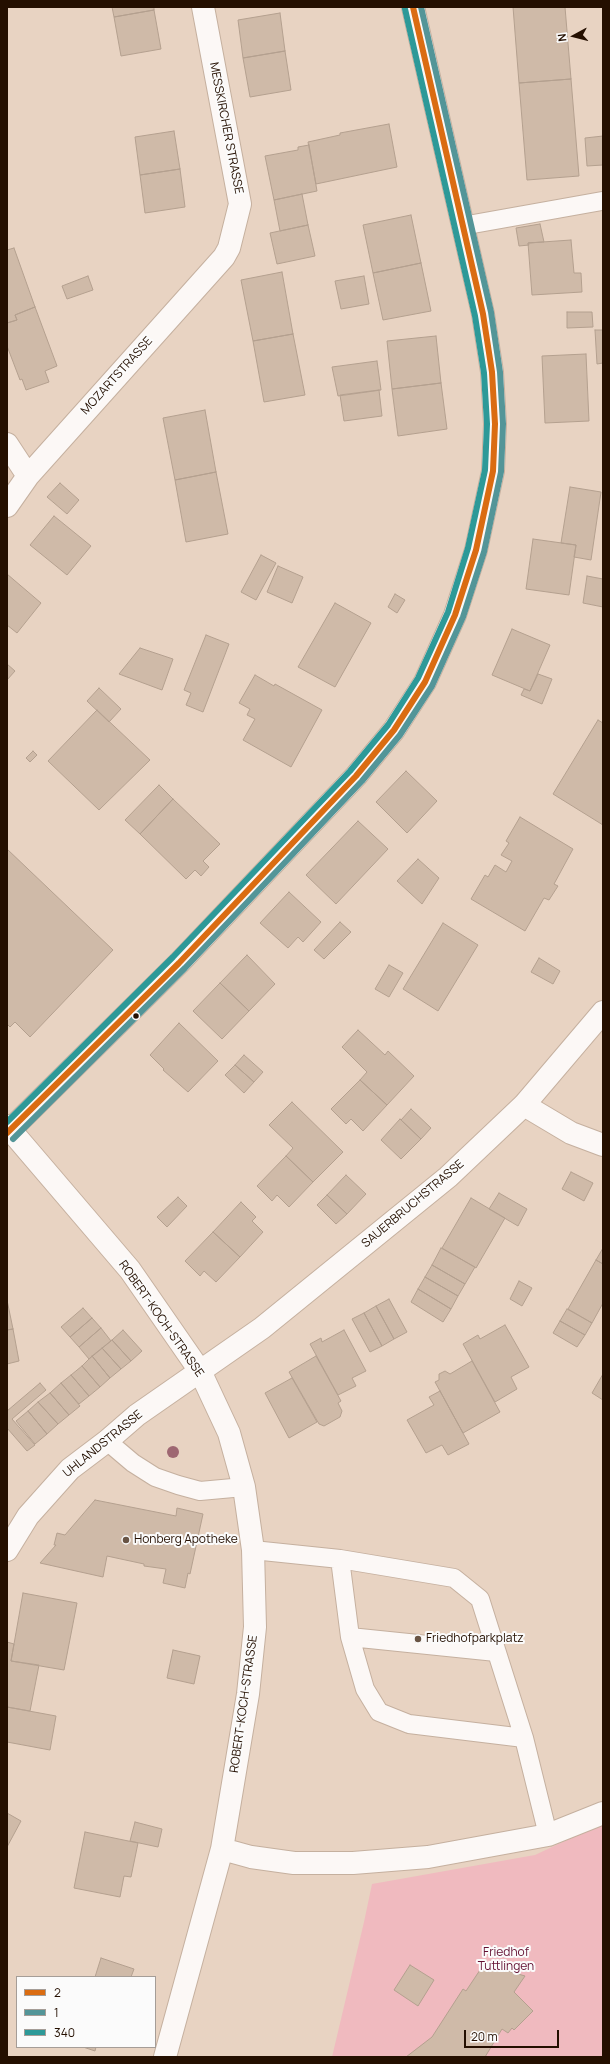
<!DOCTYPE html>
<style>
body{margin:0}
#map{position:relative;width:610px;height:2064px;overflow:hidden;background:#e8d3c2;font-family:Manrope,sans-serif}
canvas{display:block}
.frame{position:absolute;inset:0;border:8px solid #240f00;pointer-events:none}
.legend{position:absolute;left:16px;top:1976px;width:140px;height:72px;box-sizing:border-box;background:#fbfbfb;border:1px solid #a59d97;margin:0;padding:5px 7px;list-style:none;font-size:12px;color:#240f00}
.legend li{display:flex;align-items:center;gap:8px;height:20px}
.legend b{width:20px;border:1px solid #a59d97}
.north{position:absolute;left:554px;top:16px;width:40px;height:40px;-webkit-text-stroke:3px #fbfbfb;paint-order:stroke;rotate:263deg;font-size:11px;font-weight:700;line-height:16px;text-align:center;color:#240f00}
.north::after{content:'';display:block;margin:auto;width:14px;height:18px;background:#240f00;clip-path:polygon(50% 0,100% 100%,50% 72%,0 100%)}
.scale{position:absolute;left:464px;top:2030px;width:95px;height:18px;box-sizing:border-box;border:2px solid #240f00;border-top:0;padding-left:5px;font-size:12px;line-height:14px;white-space:nowrap;color:#240f00;-webkit-text-stroke:3px #fbfbfb;paint-order:stroke}
</style>
<div id="map">
<canvas width="610" height="2064"></canvas>
<div class="frame"></div>
<ul class="legend">
<li><b style="height:5px;background:#da6c12"></b>2</li>
<li><b style="height:5px;background:#539598"></b>1</li>
<li><b style="height:5px;background:#2d9998"></b>340</li>
</ul>
<div class="north">N</div>
<div class="scale">20 m</div>
</div>
<script>
const ctx = document.querySelector('canvas').getContext('2d');
ctx.lineJoin = 'round';
function fillPath(path, color) {
  ctx.fillStyle = color;
  ctx.fill(path, 'evenodd');
}
function toPath(rows) {
  const path = new Path2D();
  for (const r of rows) {
    path.moveTo(r[0], r[1]);
    for (let i = 2; i < r.length; i += 2) path.lineTo(r[i], r[i + 1]);
  }
  return path;
}
function strokePath(path, color, width, dash) {
  ctx.strokeStyle = color;
  ctx.lineWidth = width;
  ctx.lineCap = dash ? 'butt' : 'round';
  ctx.setLineDash(dash || []);
  ctx.stroke(path);
}
function write(font, color, halo, rows, align = 'center') {
  ctx.font = font + ' Manrope,sans-serif';
  ctx.lineWidth = 4;
  ctx.setLineDash([]);
  ctx.textBaseline = 'middle';
  ctx.strokeStyle = halo;
  ctx.fillStyle = color;
  for (const [text, x, y, turn = 0] of rows) {
    ctx.save();
    ctx.translate(x, y);
    ctx.rotate((+turn || 0) * Math.PI / 180);
    ctx.textAlign = isNaN(turn) ? turn : align;
    if (halo) ctx.strokeText(text, 0, 0);
    ctx.fillText(text, 0, 0);
    ctx.restore();
  }
}
fillPath(toPath([
 [603,1823,603,2057,332,2057,364,1922,372,1884,535,1855]
]), '#f0babf');
const building = toPath([
 [112,7,154,7,154,10,114,17,112,7],
 [513,7,565,7,571,79,519,83,513,7],
 [154,10,161,49,121,56,114,17,154,10],
 [280,13,285,51,243,58,238,20,280,13],
 [285,51,291,90,250,97,243,58,285,51],
 [571,79,579,176,527,180,519,83,571,79],
 [389,124,397,167,316,184,308,142,340,135,340,133,389,124],
 [174,131,180,169,140,175,135,137,174,131],
 [603,136,603,165,587,166,585,138,603,136],
 [309,145,317,191,274,200,265,156,298,150,298,147,309,145],
 [180,169,185,207,145,213,140,175,180,169],
 [302,194,308,225,280,231,274,200,302,194],
 [411,215,421,263,373,273,363,225,411,215],
 [540,224,544,242,528,243,529,245,519,246,516,228,540,224],
 [308,225,315,256,277,264,270,233,308,225],
 [571,240,574,273,581,273,582,292,532,295,528,243,571,240],
 [14,248,35,307,15,315,17,320,7,323,7,250,14,248],
 [421,263,431,311,383,320,373,273,421,263],
 [282,272,293,334,253,341,241,280,282,272],
 [88,276,93,290,67,299,62,286,88,276],
 [364,276,369,304,341,309,335,281,364,276],
 [35,307,57,366,45,371,49,382,26,390,22,379,20,380,7,346,7,323,17,320,15,315,35,307],
 [567,312,592,312,593,327,567,328,567,312],
 [595,330,603,330,603,363,597,364,595,330],
 [293,334,305,395,264,402,253,341,293,334],
 [436,336,441,383,392,389,387,341,436,336],
 [586,354,589,421,545,423,542,356,586,354],
 [377,361,381,390,338,396,332,367,377,361],
 [441,383,447,429,398,436,392,389,441,383],
 [379,390,382,416,344,421,340,395,379,390],
 [205,410,216,472,175,480,163,418,205,410],
 [216,472,228,534,186,542,175,480,216,472],
 [60,483,79,500,67,514,47,497,60,483],
 [570,487,601,492,591,560,574,557,576,545,561,543,570,487],
 [54,516,91,546,67,575,30,545,54,516],
 [533,539,576,545,569,595,526,589,533,539],
 [261,555,276,563,256,600,241,592,261,555],
 [278,566,303,577,292,603,267,592,278,566],
 [7,574,41,603,17,633,7,625,7,574],
 [587,576,603,579,603,607,583,603,587,576],
 [395,594,405,600,397,613,388,607,395,594],
 [335,603,371,623,335,687,298,667,335,603],
 [512,629,550,645,530,691,492,675,512,629],
 [206,635,229,644,203,712,186,705,191,693,184,690,206,635],
 [140,648,173,659,162,690,119,674,140,648],
 [7,664,15,671,7,680,7,664],
 [538,674,552,679,542,704,521,695,524,689,530,691,538,674],
 [255,675,274,686,275,684,322,710,291,767,243,740,255,719,247,715,250,709,239,703,255,675],
 [99,688,121,709,109,722,87,701,99,688],
 [97,710,150,760,99,810,48,761,97,710],
 [598,720,603,723,603,825,553,794,598,720],
 [33,751,37,755,30,762,26,758,33,751],
 [406,771,437,801,407,833,376,802,406,771],
 [159,785,173,799,140,834,125,820,159,785],
 [173,799,220,844,203,861,209,867,201,876,195,870,186,879,140,834,173,799],
 [520,817,573,849,554,884,558,886,549,900,544,898,525,931,471,899,485,875,488,877,495,865,506,872,512,861,501,855,509,843,506,841,520,817],
 [358,821,388,849,336,904,306,875,358,821],
 [7,849,113,950,30,1037,15,1022,10,1027,7,1024,7,849],
 [418,859,439,878,422,904,397,881,418,859],
 [289,892,321,922,303,942,298,937,288,948,260,923,289,892],
 [340,922,351,932,324,959,314,950,340,922],
 [443,923,478,945,438,1011,403,989,443,923],
 [247,955,275,984,249,1011,220,983,247,955],
 [539,958,560,971,553,984,531,972,539,958],
 [389,965,403,973,389,997,375,989,389,965],
 [220,983,249,1011,222,1039,193,1011,220,983],
 [179,1023,218,1061,188,1092,163,1070,164,1069,150,1055,179,1023],
 [358,1030,385,1055,388,1051,414,1076,387,1105,360,1080,367,1072,342,1047,358,1030],
 [244,1055,263,1072,254,1082,235,1065,244,1055],
 [235,1065,254,1082,244,1093,225,1075,235,1065],
 [360,1080,387,1105,363,1131,351,1119,346,1124,331,1109,360,1080],
 [292,1102,343,1152,313,1182,286,1156,293,1148,269,1125,292,1102],
 [411,1109,431,1128,421,1139,401,1120,411,1109],
 [400,1119,421,1139,401,1159,381,1140,400,1119],
 [286,1156,313,1182,289,1207,277,1195,272,1201,257,1186,286,1156],
 [571,1172,593,1183,584,1201,562,1189,571,1172],
 [346,1175,366,1194,347,1214,327,1195,346,1175],
 [499,1193,527,1209,518,1226,489,1209,499,1193],
 [327,1195,347,1214,336,1224,317,1205,327,1195],
 [178,1197,187,1206,167,1227,157,1217,178,1197],
 [471,1198,505,1218,476,1268,442,1248,471,1198],
 [241,1202,256,1217,252,1221,263,1232,240,1257,213,1232,241,1202],
 [213,1232,240,1257,216,1282,204,1271,200,1276,185,1261,213,1232],
 [441,1248,475,1267,465,1284,432,1265,441,1248],
 [603,1248,603,1264,596,1260,603,1248],
 [596,1260,603,1264,603,1303,592,1323,568,1309,596,1260],
 [432,1265,465,1284,458,1296,425,1277,432,1265],
 [425,1277,458,1296,451,1309,418,1289,425,1277],
 [519,1281,532,1288,522,1306,510,1299,519,1281],
 [418,1289,451,1309,443,1322,411,1302,418,1289],
 [389,1299,407,1332,394,1339,376,1306,389,1299],
 [7,1300,13,1329,7,1330,7,1300],
 [376,1306,394,1339,382,1346,364,1313,376,1306],
 [83,1308,92,1318,70,1337,61,1327,83,1308],
 [567,1309,592,1323,585,1335,560,1321,567,1309],
 [364,1313,382,1346,370,1352,352,1319,364,1313],
 [92,1318,101,1328,79,1347,70,1337,92,1318],
 [560,1321,585,1335,577,1347,553,1333,560,1321],
 [505,1325,529,1367,511,1377,517,1389,495,1402,463,1344,478,1335,480,1339,505,1325],
 [101,1328,111,1341,89,1359,79,1347,101,1328],
 [13,1329,19,1361,7,1364,7,1330,13,1329],
 [123,1330,142,1351,131,1361,112,1340,123,1330],
 [344,1330,366,1371,352,1378,356,1386,338,1395,310,1344,321,1338,322,1342,344,1330],
 [112,1340,131,1361,121,1369,102,1348,112,1340],
 [102,1348,121,1369,110,1378,92,1356,102,1348],
 [92,1356,110,1378,100,1387,82,1366,92,1356],
 [316,1356,341,1401,338,1403,342,1411,340,1417,324,1426,319,1424,289,1372,316,1356],
 [472,1361,500,1412,463,1433,435,1382,439,1380,439,1374,445,1371,450,1374,472,1361],
 [82,1366,100,1387,89,1396,71,1375,82,1366],
 [603,1374,603,1400,592,1393,603,1374],
 [71,1375,89,1396,79,1404,61,1383,71,1375],
 [292,1378,317,1422,289,1438,265,1393,292,1378],
 [40,1383,46,1390,12,1419,35,1445,27,1451,7,1428,7,1411,40,1383],
 [61,1383,80,1406,69,1415,50,1393,61,1383],
 [440,1391,469,1444,448,1455,442,1445,426,1453,407,1420,434,1405,429,1397,440,1391],
 [50,1393,69,1415,58,1424,38,1402,50,1393],
 [38,1402,58,1424,47,1434,28,1411,38,1402],
 [28,1411,47,1434,35,1444,16,1421,28,1411],
 [95,1500,176,1516,177,1508,203,1514,190,1574,188,1573,185,1588,163,1583,166,1569,144,1566,144,1564,107,1556,103,1577,40,1563,56,1545,54,1545,57,1533,65,1535,95,1500],
 [23,1593,77,1603,64,1670,11,1661,23,1593],
 [7,1642,14,1644,11,1661,39,1665,30,1711,7,1707,7,1642],
 [173,1650,200,1656,194,1684,167,1678,173,1650],
 [7,1707,56,1716,50,1750,7,1742,7,1707],
 [7,1813,21,1821,7,1847,7,1813],
 [135,1822,162,1829,158,1847,130,1841,135,1822],
 [85,1832,138,1843,131,1877,124,1876,120,1897,74,1888,85,1832],
 [101,1958,134,1969,131,1977,95,1977,101,1958],
 [484,1964,525,1976,514,1992,533,2011,514,2030,512,2028,508,2033,502,2029,485,2057,406,2057,432,2037,463,1989,466,1991,484,1964],
 [410,1965,434,1980,418,2006,394,1990,410,1965],
 [83,2047,96,2047,95,2051,83,2047]
]);
fillPath(building, '#cfbaa8');
strokePath(building, '#b4a08f', 1);
const lane = toPath([
 [462,226,602,201],
 [107,1441,133,1463,155,1477,178,1485,200,1491,244,1487],
 [253,1550,340,1559,454,1578,480,1599,524,1738,548,1835],
 [340,1559,350,1637],
 [496,1652,350,1637,365,1689,379,1712,409,1724,524,1738]
]);
const street = toPath([
 [7,444,28,476],
 [7,506,28,476,224,257,229,248,240,204,203,7],
 [524,1105,571,1133,603,1145],
 [7,1126,130,1270,200,1371,229,1433,244,1487,253,1550,255,1627,248,1694,222,1849,165,2057],
 [7,1550,28,1516,70,1469,107,1441,137,1415,262,1328,448,1177,524,1105,603,1012],
 [222,1849,251,1857,294,1863,353,1863,428,1857,548,1835,603,1813]
]);
const secondary = toPath([
 [7,1133,179,963,356,776,394,730,425,682,455,615,476,550,493,471,495,424,492,372,483,314,413,7]
]);
strokePath(lane, '#c5b09f', 20);
strokePath(street, '#c5b09f', 24);
strokePath(secondary, '#c5b09f', 24);
strokePath(lane, '#fcf8f6', 18);
strokePath(street, '#fcf8f6', 22);
strokePath(secondary, '#fcf8f6', 22);
strokePath(toPath([
 [7,1133,179,963,356,776,394,730,425,682,455,615,476,550,493,471,495,424,492,372,483,314,413,7]
]), '#da6c12', 6);
strokePath(toPath([
 [13,1139,185,968,362,781,400,735,432,686,463,617,484,552,501,472,503,424,500,372,491,312,421,7]
]), '#539598', 6);
strokePath(toPath([
 [7,1122,173,957,350,771,388,725,418,678,448,612,468,548,485,470,487,424,484,373,475,316,405,9]
]), '#2d9998', 6);
ctx.fillStyle = '#9e6772';
for (const [x, y] of [
 [173,1452]
]) {
  ctx.beginPath();
  ctx.arc(x, y, 6, 0, 2 * Math.PI);
  ctx.fill();
}
for (const [x, y, r, color] of [
 [136,1016,3.5,"#240f00"],
 [126,1540,4,"#695444"],
 [418,1639,4,"#695444"]
]) {
  const dot = new Path2D();
  dot.arc(x, y, r, 0, 2 * Math.PI);
  ctx.fillStyle = color;
  ctx.fill(dot);
  strokePath(dot, '#fbfbfb', 1.5);
}
write('12px', '#240f00', '#fbfbfb', [
 ["MESSKIRCHER STRASSE",226,128,79],
 ["MOZARTSTRASSE",117,376,-48],
 ["SAUERBRUCHSTRASSE",413,1204,-40],
 ["ROBERT-KOCH-STRASSE",161,1319,55],
 ["UHLANDSTRASSE",103,1444,-39],
 ["ROBERT-KOCH-STRASSE",244,1704,-82]
]);
write('12px', '#240f00', '#fbfbfb', [
 ["Honberg Apotheke",134,1540],
 ["Friedhofparkplatz",426,1639]
], 'left');
write('12px', '#620f31', '#fbfbfb', [
 ["Friedhof",506,1953],
 ["Tuttlingen",506,1967]
]);
</script>
